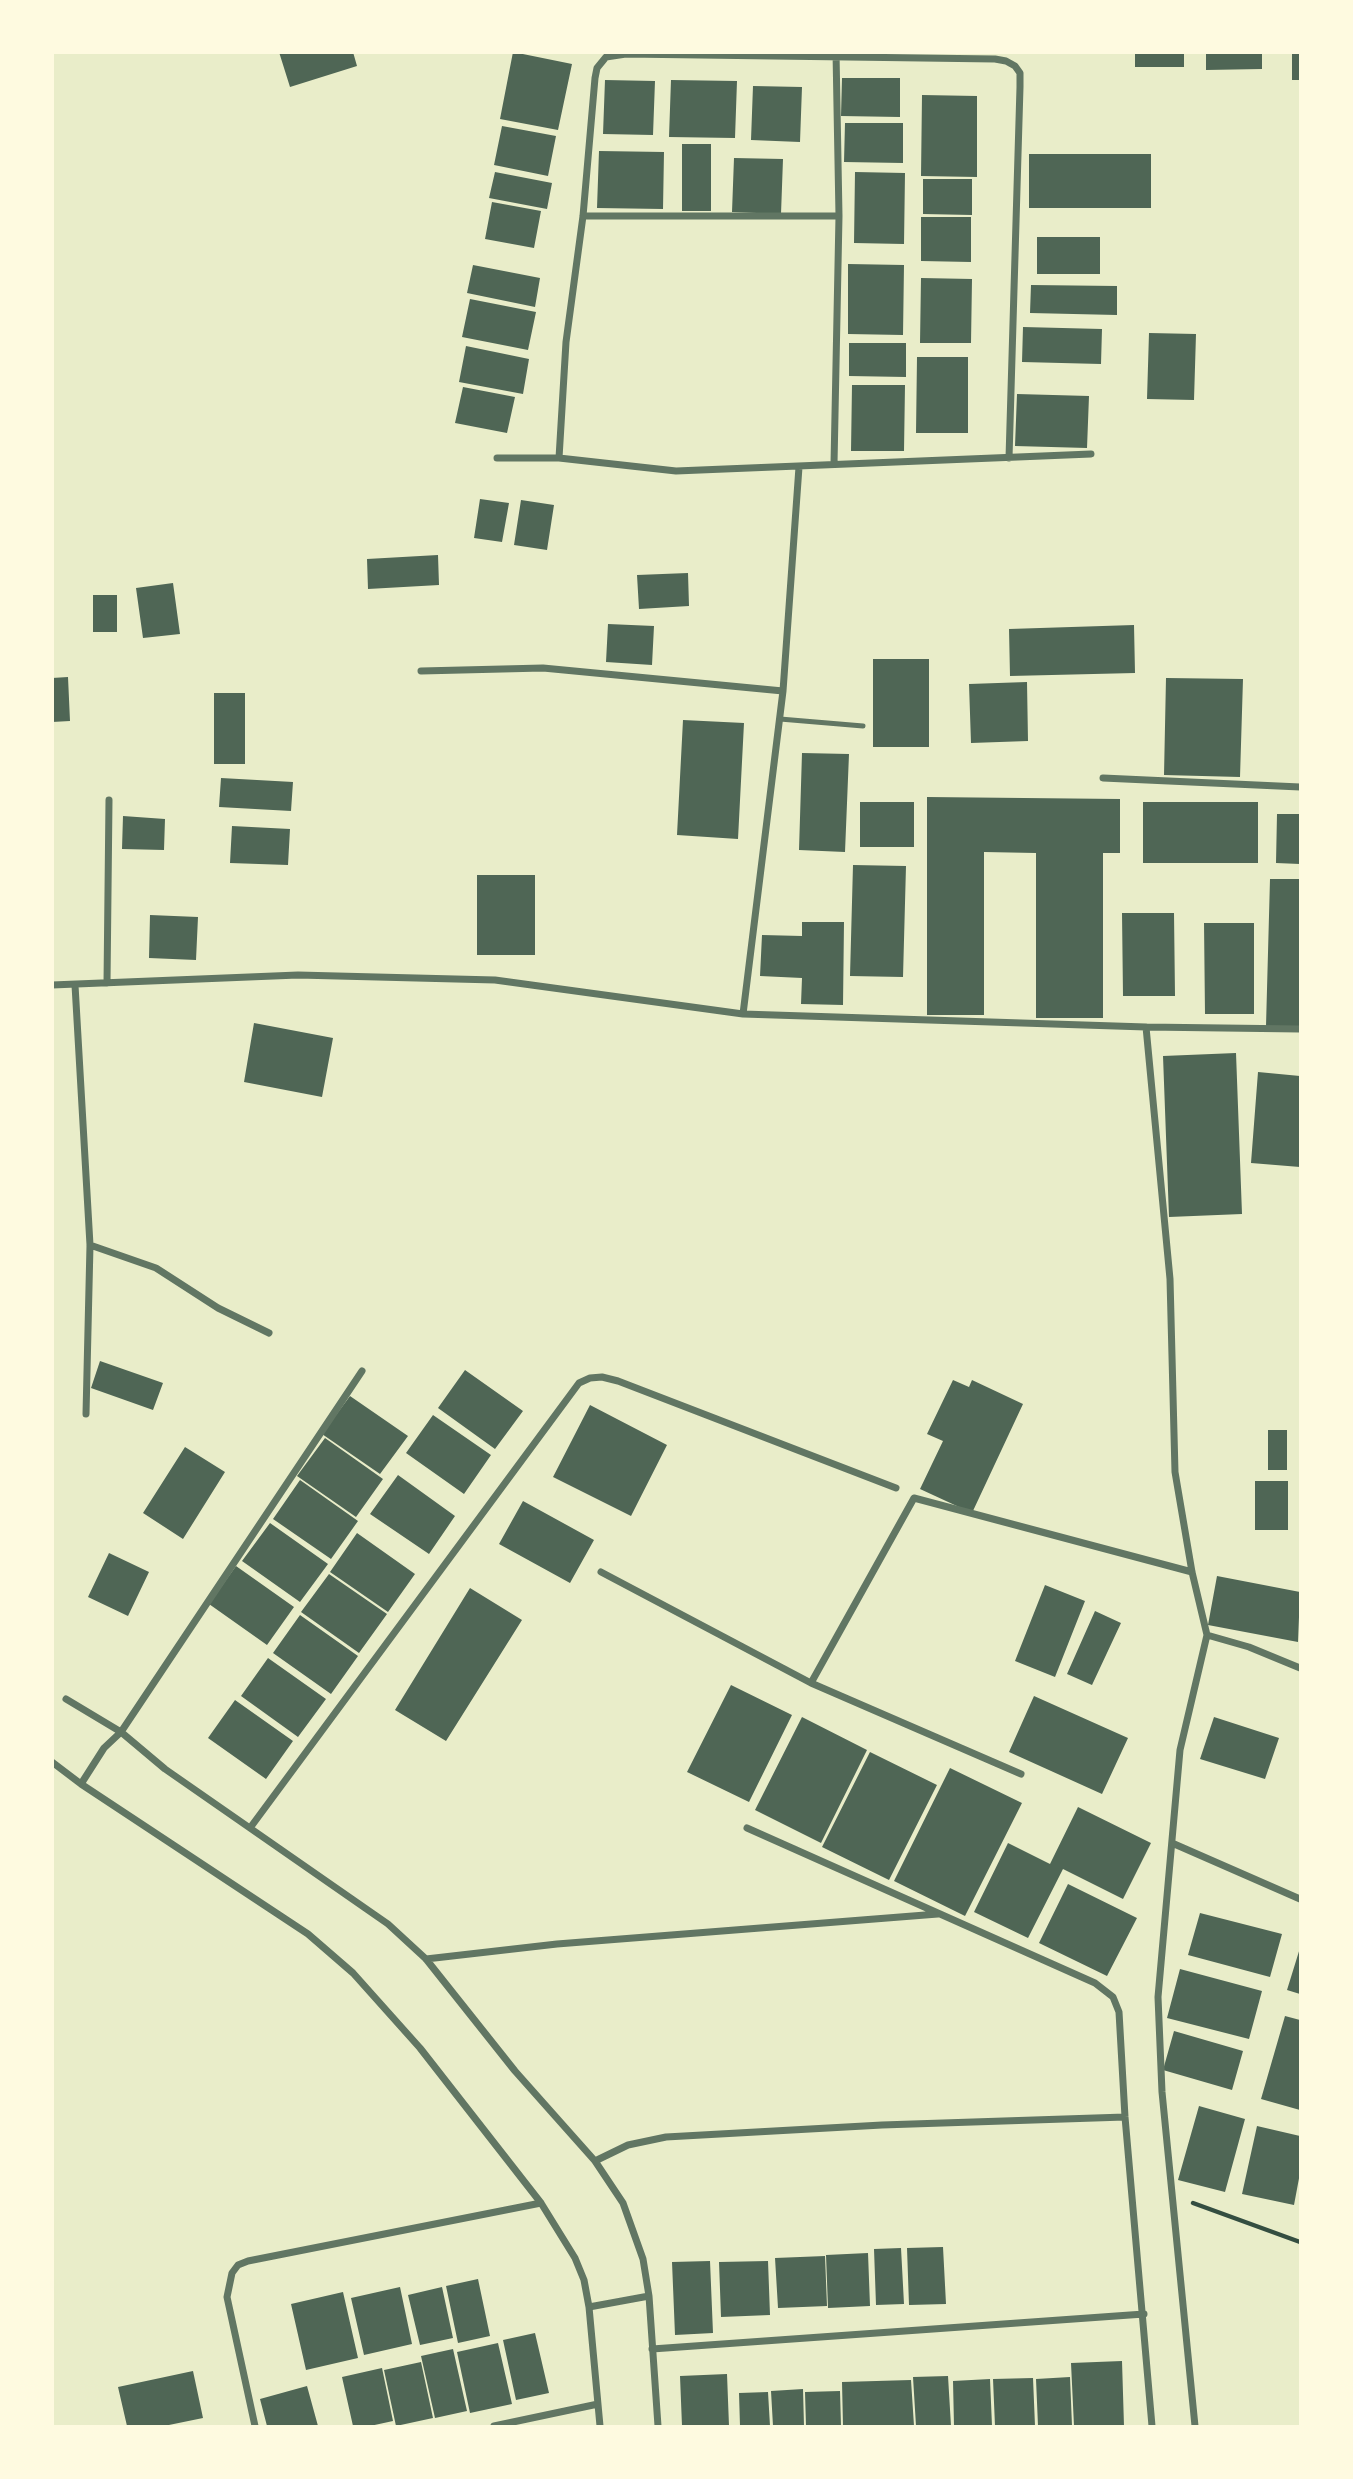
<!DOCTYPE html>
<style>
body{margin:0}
#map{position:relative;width:1353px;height:2479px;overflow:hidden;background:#e9edc9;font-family:"Source Sans 3",sans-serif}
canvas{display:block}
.frame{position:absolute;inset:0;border:54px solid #fefae0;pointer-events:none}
</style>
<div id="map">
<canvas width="1353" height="2479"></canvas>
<div class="frame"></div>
</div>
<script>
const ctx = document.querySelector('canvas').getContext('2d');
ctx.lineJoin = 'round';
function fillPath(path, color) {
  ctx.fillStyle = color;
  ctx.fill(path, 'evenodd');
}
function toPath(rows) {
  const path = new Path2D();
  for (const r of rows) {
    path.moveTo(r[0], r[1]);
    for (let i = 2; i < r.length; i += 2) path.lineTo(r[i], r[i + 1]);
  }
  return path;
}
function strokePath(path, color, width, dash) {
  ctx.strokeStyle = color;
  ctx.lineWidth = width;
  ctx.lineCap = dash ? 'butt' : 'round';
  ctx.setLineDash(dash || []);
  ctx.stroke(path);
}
fillPath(toPath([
 [279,52,353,52,357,66,290,87],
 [513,52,572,64,558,130,500,119],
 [1135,52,1184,52,1184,67,1135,67],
 [1206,52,1262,52,1262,69,1206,70],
 [1292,52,1300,52,1300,80,1292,80],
 [842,78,900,78,900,117,841,116],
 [605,80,655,81,653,135,603,134],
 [671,80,737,81,735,138,669,137],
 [753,86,802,87,800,142,751,140],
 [922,95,977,96,977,177,921,176],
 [845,123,903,123,903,163,844,162],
 [502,126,556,136,548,176,494,165],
 [682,144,711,144,711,211,682,211],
 [599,151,664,152,663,209,597,208],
 [1029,154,1151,154,1151,208,1029,208],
 [734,158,783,159,781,214,732,212],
 [495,172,552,183,547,209,489,198],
 [855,172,905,173,904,244,854,243],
 [923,179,972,179,972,215,923,214],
 [492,202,541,211,534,248,485,239],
 [921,217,971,217,971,262,921,261],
 [1037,237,1100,237,1100,274,1037,274],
 [848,264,904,265,903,335,848,334],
 [473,265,540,278,535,307,467,293],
 [921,278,972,279,971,343,920,343],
 [1031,285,1117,286,1117,315,1030,313],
 [470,299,536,312,528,350,462,337],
 [1023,327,1102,329,1101,364,1022,362],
 [1149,333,1196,334,1194,400,1147,399],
 [849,343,906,343,906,377,849,376],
 [466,346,529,359,523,394,459,382],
 [917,357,968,357,968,433,916,433],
 [852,385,905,385,904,451,851,451],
 [463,387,515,397,507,433,455,423],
 [1017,394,1089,396,1087,448,1015,446],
 [480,499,509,503,502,542,474,538],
 [521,500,554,505,547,550,514,545],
 [438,555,439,585,368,589,367,559],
 [688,573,689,606,639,609,637,575],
 [173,583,180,634,143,638,136,588],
 [93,595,117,595,117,632,93,632],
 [608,624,654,626,652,665,606,662],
 [1134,625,1135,673,1010,676,1009,629],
 [873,659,929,659,929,747,873,747],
 [68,677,70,721,52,722,52,678],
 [1166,678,1243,679,1240,777,1164,775],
 [1027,682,1028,741,971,743,969,684],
 [214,693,245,693,245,764,214,764],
 [683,720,744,723,738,839,677,835],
 [802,753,849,754,845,852,799,850],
 [221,778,293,782,291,811,219,807],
 [927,797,1120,799,1120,853,1103,853,1103,1018,1036,1018,1036,853,984,852,984,1015,927,1015],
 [860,802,914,802,914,847,860,847],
 [1143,802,1258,802,1258,863,1143,863],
 [1277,814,1300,814,1300,864,1276,863],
 [123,816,165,819,164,850,122,849],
 [232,826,290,829,288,865,230,863],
 [853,865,906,866,903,977,850,976],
 [477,875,535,875,535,955,477,955],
 [1270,879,1300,879,1300,1027,1266,1026],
 [1122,913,1174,913,1175,996,1123,996],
 [150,915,198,917,196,960,149,958],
 [802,922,844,922,843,1005,801,1004,802,978,760,976,762,935,802,936],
 [1204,923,1254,923,1254,1014,1205,1014],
 [254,1023,333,1038,322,1097,244,1082],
 [1236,1053,1242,1214,1169,1217,1163,1056],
 [1258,1072,1300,1076,1300,1167,1251,1163],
 [100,1361,163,1383,153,1410,91,1388],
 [465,1370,523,1411,495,1449,438,1408],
 [953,1380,969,1387,972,1380,1023,1404,972,1513,920,1489,943,1441,927,1434],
 [350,1396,408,1436,380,1474,322,1434],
 [590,1405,667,1445,631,1516,553,1477],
 [433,1415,491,1455,464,1494,406,1453],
 [1268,1430,1287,1430,1287,1470,1268,1470],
 [325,1438,383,1479,356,1517,297,1476],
 [185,1447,225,1472,183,1539,143,1513],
 [398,1475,455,1516,429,1554,370,1514],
 [300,1480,358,1521,331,1559,273,1519],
 [1255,1481,1288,1481,1288,1530,1255,1530],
 [523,1501,594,1540,570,1583,499,1544],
 [270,1523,328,1564,300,1602,242,1561],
 [357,1533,415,1574,388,1612,330,1572],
 [109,1553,149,1572,128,1616,88,1597],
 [236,1566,294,1607,267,1645,209,1604],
 [329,1574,387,1614,359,1653,301,1612],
 [1217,1576,1300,1592,1298,1642,1208,1625],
 [1045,1585,1085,1601,1055,1677,1015,1661],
 [470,1588,522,1620,446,1741,395,1710],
 [1095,1611,1121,1623,1092,1685,1067,1674],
 [300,1615,358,1656,331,1694,273,1653],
 [268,1658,326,1699,298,1737,241,1696],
 [731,1685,792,1715,749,1802,687,1772],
 [1034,1696,1128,1738,1102,1794,1009,1752],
 [235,1700,293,1741,266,1779,208,1738],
 [802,1717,867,1750,821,1843,755,1810],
 [1214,1717,1279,1738,1265,1779,1200,1759],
 [870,1752,937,1785,889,1880,822,1847],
 [950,1768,1022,1803,965,1916,894,1881],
 [1078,1807,1151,1843,1123,1899,1063,1869,1028,1938,974,1912,1008,1843,1050,1864],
 [1068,1884,1137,1918,1107,1976,1039,1943],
 [1200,1913,1282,1934,1270,1977,1188,1955],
 [1300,1948,1300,1994,1287,1990],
 [1180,1969,1262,1991,1249,2039,1167,2018],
 [1285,2016,1300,2020,1300,2110,1261,2099],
 [1174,2031,1243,2051,1232,2090,1163,2070],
 [1199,2106,1245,2119,1225,2192,1178,2180],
 [1257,2126,1300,2136,1300,2173,1294,2205,1242,2194],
 [943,2247,946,2304,909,2305,907,2248],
 [901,2248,904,2304,876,2305,874,2249],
 [868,2253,870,2306,828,2308,826,2255],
 [825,2256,827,2306,778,2308,775,2258],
 [710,2261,713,2333,675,2335,672,2262],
 [768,2261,770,2315,721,2317,719,2262],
 [478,2279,490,2336,458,2343,446,2286],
 [400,2287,412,2344,364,2355,351,2298],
 [442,2287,453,2338,420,2345,408,2295],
 [343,2292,358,2358,306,2370,291,2304],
 [535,2333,549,2393,516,2400,503,2340],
 [498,2343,512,2404,470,2413,457,2352],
 [453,2349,467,2411,435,2418,421,2356],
 [1122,2361,1124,2426,1074,2426,1071,2363],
 [421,2362,433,2418,396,2426,384,2370],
 [382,2368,393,2421,370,2426,353,2426,342,2377],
 [193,2371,203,2418,164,2426,127,2426,118,2387],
 [727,2374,729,2426,682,2426,680,2376],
 [948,2376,951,2426,916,2426,913,2377],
 [1070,2377,1072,2426,1038,2426,1036,2379],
 [1033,2378,1035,2426,995,2426,993,2379],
 [990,2379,992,2426,954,2426,953,2381],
 [911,2380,914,2426,843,2426,842,2382],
 [307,2386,318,2426,267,2426,260,2399],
 [803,2389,804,2426,773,2426,771,2391],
 [840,2391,841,2426,806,2426,805,2392],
 [768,2392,770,2426,740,2426,739,2393]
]), '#4f6655');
strokePath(toPath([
 [1193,2203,1300,2242]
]), '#344e41', 4.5);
strokePath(toPath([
 [780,719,863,726]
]), '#617663', 5);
strokePath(toPath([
 [583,216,839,216],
 [497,458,559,458,676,471,1091,454],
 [559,458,566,342,583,216,595,78,597,68,606,57,626,54,995,59,1006,61,1015,66,1020,73,1020,87,1009,458],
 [834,464,839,216,836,52],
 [421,671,543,668,783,691],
 [1103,778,1300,787],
 [107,983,109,800],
 [52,985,298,975,495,980,743,1014,1146,1027,1300,1029],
 [75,985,90,1245,86,1414],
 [743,1014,783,691,799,467],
 [1146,1027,1170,1279,1175,1472,1192,1572,1207,1635,1180,1750,1158,1997,1162,2092,1195,2426],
 [90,1245,156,1268,218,1308,269,1333],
 [601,1572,811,1683,1021,1774],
 [1207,1635,1249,1647,1300,1668],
 [811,1683,914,1498,1192,1572],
 [66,1699,121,1732,165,1769,388,1924,426,1959,515,2071,595,2161,623,2203,643,2259,649,2296,658,2426],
 [52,1762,81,1784,308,1934,353,1973,420,2048,541,2203,575,2258,584,2280,589,2307,600,2426],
 [81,1784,104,1748,121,1732,362,1371],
 [250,1828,579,1383,590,1378,602,1377,618,1381,896,1488],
 [747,1828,1095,1983,1113,1997,1119,2012,1125,2117,1152,2426],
 [1172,1843,1300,1899],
 [426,1959,557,1944,938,1914],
 [595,2161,628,2145,666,2137,882,2125,1125,2117],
 [589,2307,649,2296],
 [652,2349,1144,2314],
 [255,2426,227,2297,232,2273,238,2265,248,2261,541,2203],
 [494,2426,598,2404]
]), '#617663', 7);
</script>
